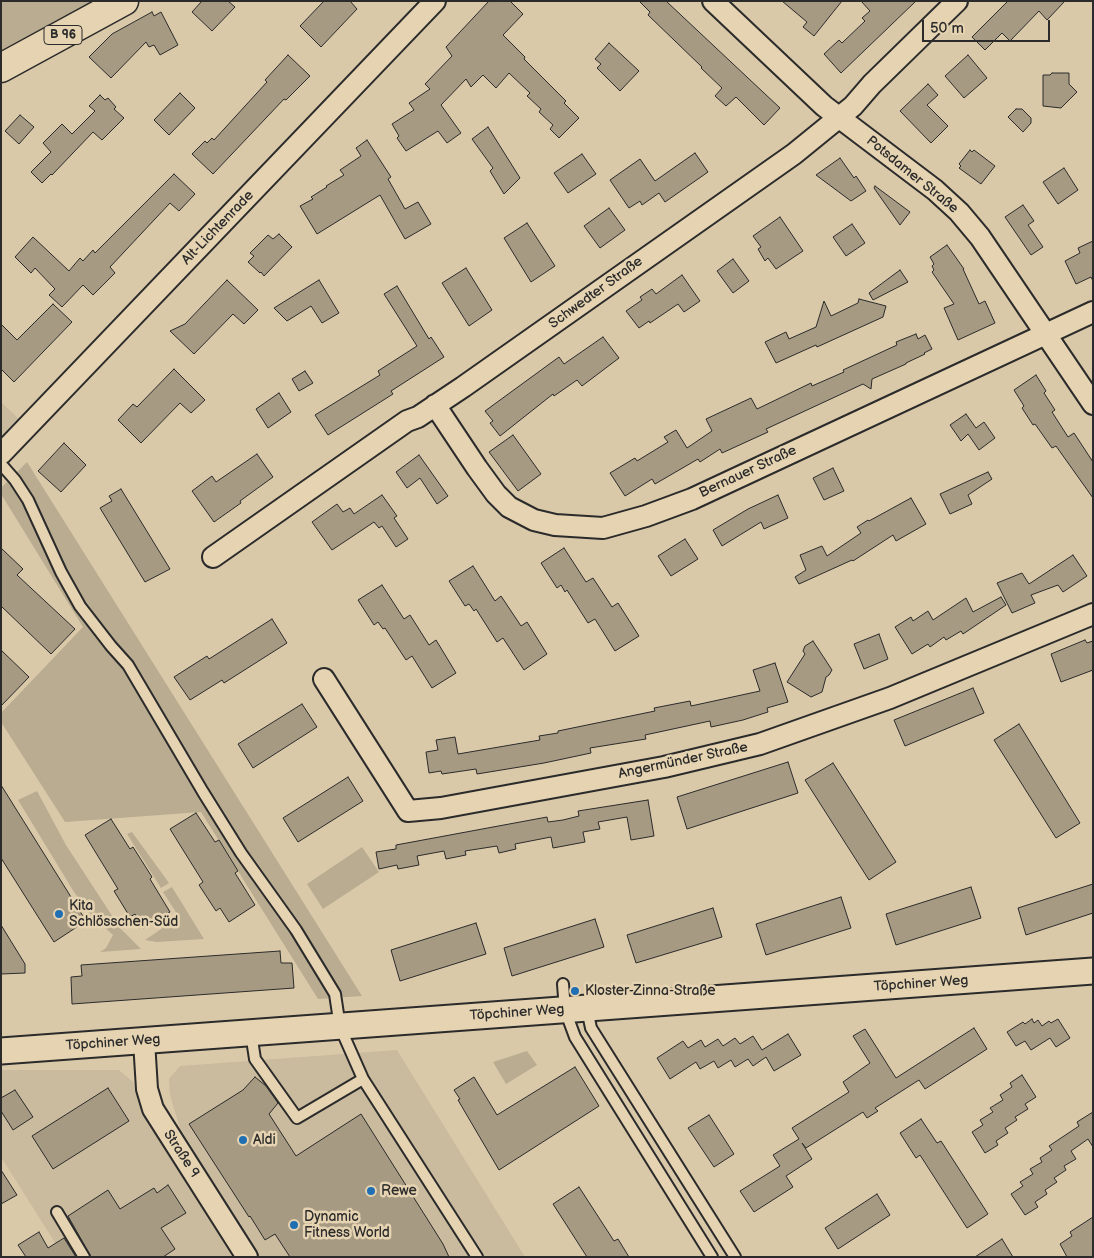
<!DOCTYPE html>
<meta charset="utf-8">
<style>
body{margin:0}
#map{position:relative;width:1094px;height:1258px;overflow:hidden;background:#dac9a9;font-family:"Balsamiq Sans",sans-serif}
canvas{display:block}
.frame{position:absolute;inset:0;border:2px solid #2b2b2b;pointer-events:none}
.scale{position:absolute;left:922px;top:20px;width:128px;height:22px;box-sizing:border-box;border:2px solid #2b2b2b;border-top:0;padding-left:6px;font-size:15px;line-height:18px;white-space:nowrap;color:#2b2b2b;-webkit-text-stroke:4px #e5d3b1;paint-order:stroke}
</style>
<div id="map">
<canvas width="1094" height="1258"></canvas>
<div class="frame"></div>
<div class="scale">50 m</div>
</div>
<script>
const ctx = document.querySelector('canvas').getContext('2d');
ctx.lineJoin = 'round';
function fillPath(path, color) {
  ctx.fillStyle = color;
  ctx.fill(path, 'evenodd');
}
function toPath(rows) {
  const path = new Path2D();
  for (const r of rows) {
    path.moveTo(r[0], r[1]);
    for (let i = 2; i < r.length; i += 2) path.lineTo(r[i], r[i + 1]);
  }
  return path;
}
function strokePath(path, color, width, dash) {
  ctx.strokeStyle = color;
  ctx.lineWidth = width;
  ctx.lineCap = dash ? 'butt' : 'round';
  ctx.setLineDash(dash || []);
  ctx.stroke(path);
}
function write(font, color, halo, rows, align = 'center') {
  ctx.font = font + ' "Balsamiq Sans",sans-serif';
  ctx.lineWidth = 5;
  ctx.setLineDash([]);
  ctx.textBaseline = 'middle';
  ctx.strokeStyle = halo;
  ctx.fillStyle = color;
  for (const [text, x, y, turn = 0] of rows) {
    ctx.save();
    ctx.translate(x, y);
    ctx.rotate((+turn || 0) * Math.PI / 180);
    ctx.textAlign = isNaN(turn) ? turn : align;
    if (halo) ctx.strokeText(text, 0, 0);
    ctx.fillText(text, 0, 0);
    ctx.restore();
  }
}
fillPath(toPath([
 [1,402,19,419,1,437],
 [397,1050,525,1257,259,1257,182,1135,170,1095,169,1079,180,1066],
 [1,1070,119,1070,133,1082,143,1112,237,1257,64,1257,1,1157]
]), '#cabb9e');
fillPath(toPath([
 [1,1,102,1,1,56],
 [27,462,362,996,318,999,201,812,65,822,1,722,1,713,83,627,1,494,1,488],
 [37,791,66,845,120,928,141,949,100,952,106,948,113,935,91,915,74,892,18,800],
 [132,832,169,883,161,888,127,834],
 [362,847,379,872,323,909,307,884],
 [172,887,204,939,157,942,145,940,179,917,163,892],
 [527,1051,537,1065,506,1084,493,1062]
]), '#baac91');
const building = toPath([
 [202,1,228,1,235,7,212,31,192,12,202,1],
 [324,1,350,1,357,9,321,47,300,26,324,1],
 [489,1,510,1,523,14,503,35,525,57,524,59,566,101,564,103,579,118,559,138,550,129,553,125,539,112,541,109,527,96,530,93,509,73,496,88,483,75,471,87,466,79,441,105,461,133,447,143,438,131,406,151,397,138,399,136,392,124,414,110,409,103,430,89,425,84,452,56,446,47,489,1],
 [639,1,666,1,780,108,764,125,736,97,726,106,715,96,722,88,701,68,702,67,648,15,650,12,639,1],
 [782,1,842,1,814,36,803,27,807,22,782,1],
 [861,1,916,1,841,73,824,54,839,40,842,43,865,21,862,18,870,11,861,1],
 [1008,1,1065,1,1047,20,1039,11,1010,41,1002,33,985,50,972,37,1008,1],
 [152,12,154,16,161,12,178,45,160,55,154,45,149,47,146,42,111,78,89,57,112,34,152,12],
 [609,43,639,71,620,91,597,68,601,64,595,59,609,43],
 [288,55,310,76,286,100,284,99,213,174,192,154,205,141,207,143,212,138,214,140,267,82,265,80,288,55],
 [968,55,987,78,964,98,945,76,968,55],
 [1052,73,1069,73,1069,84,1077,92,1061,108,1043,106,1043,75,1050,75,1052,73],
 [928,84,938,95,927,105,948,126,931,143,900,111,928,84],
 [180,93,195,108,169,135,154,120,180,93],
 [100,95,105,100,108,98,116,107,114,109,124,118,102,140,93,132,52,175,51,174,42,183,31,172,51,152,43,143,62,124,72,134,95,111,89,106,100,95],
 [1016,109,1022,109,1031,118,1031,123,1023,132,1008,117,1016,109],
 [20,115,34,127,19,144,5,131,20,115],
 [488,127,520,178,504,194,490,171,493,168,472,139,488,127],
 [367,140,391,177,388,179,405,209,418,202,431,224,405,239,380,195,317,234,300,206,313,199,311,197,327,187,326,186,344,175,340,170,361,156,356,148,367,140],
 [970,150,972,152,974,150,995,166,981,184,959,168,961,166,959,164,970,150],
 [695,153,708,172,665,202,659,193,642,205,640,201,629,208,610,180,640,159,655,181,695,153],
 [582,154,596,174,568,193,554,173,582,154],
 [840,158,854,178,856,176,866,191,851,201,816,175,840,158],
 [1064,168,1078,190,1058,204,1043,182,1064,168],
 [174,174,195,194,179,211,170,203,110,267,115,273,93,295,83,285,62,307,49,295,55,289,35,268,31,273,15,257,33,237,69,271,80,258,83,261,93,250,95,253,174,174],
 [875,186,910,212,900,225,874,188,875,186],
 [1023,205,1034,221,1028,225,1043,247,1031,255,1005,217,1023,205],
 [609,208,625,230,600,248,584,226,609,208],
 [780,217,803,251,776,269,768,258,765,261,758,249,761,247,753,236,780,217],
 [527,223,555,266,531,282,504,238,527,223],
 [852,224,865,243,846,256,833,237,852,224],
 [279,234,292,247,264,276,261,272,260,273,248,262,254,256,250,253,268,235,273,239,279,234],
 [1093,241,1093,281,1091,277,1076,284,1065,261,1080,253,1078,248,1093,241],
 [947,245,964,269,963,269,979,304,985,301,995,323,958,340,944,308,954,304,932,272,934,270,932,266,934,264,930,257,947,245],
 [733,259,749,281,733,293,717,271,733,259],
 [466,268,492,310,469,326,442,283,466,268],
 [900,270,908,282,873,300,869,293,900,270],
 [682,275,700,301,684,312,678,304,650,323,649,321,639,328,626,311,642,300,640,297,652,289,656,294,682,275],
 [227,280,258,310,244,324,233,314,194,354,170,331,185,324,227,280],
 [319,280,339,313,322,323,311,306,287,321,274,308,319,280],
 [397,286,429,339,431,337,444,357,391,391,393,394,328,435,315,415,380,375,378,371,417,346,384,294,397,286],
 [859,299,886,306,883,317,817,347,816,345,776,363,765,342,786,332,789,339,816,327,824,301,831,316,858,303,859,299],
 [53,304,72,322,14,382,1,369,1,324,17,340,53,304],
 [916,334,918,339,925,335,932,349,924,353,925,354,906,363,906,364,872,379,871,389,863,384,766,429,768,432,722,453,720,449,700,462,698,459,655,484,652,479,625,496,610,473,635,458,637,461,668,442,664,437,676,430,687,448,712,431,706,419,751,398,757,409,811,383,812,386,844,372,843,370,897,345,896,342,916,334],
 [603,337,619,358,582,386,577,380,554,396,553,394,500,436,490,423,493,421,485,411,559,357,564,364,603,337],
 [174,369,205,400,191,413,180,403,141,443,118,420,133,404,137,407,174,369],
 [305,371,313,383,299,391,292,379,305,371],
 [1036,375,1046,391,1044,393,1055,410,1052,412,1068,437,1074,433,1093,462,1093,498,1056,446,1052,448,1035,424,1033,425,1022,408,1024,406,1014,390,1036,375],
 [279,393,291,412,268,428,256,409,279,393],
 [966,414,976,428,984,422,995,438,979,450,968,434,961,441,950,425,966,414],
 [513,435,541,474,518,491,489,452,513,435],
 [64,443,86,465,61,492,38,471,64,443],
 [257,454,273,477,240,501,241,503,214,522,192,491,212,476,216,482,257,454],
 [419,455,448,496,437,504,420,478,407,488,396,472,419,455],
 [833,468,844,491,824,500,813,478,833,468],
 [988,472,992,479,968,495,972,504,950,514,940,494,988,472],
 [121,489,170,569,145,582,100,508,112,501,109,496,121,489],
 [382,495,397,516,394,518,408,539,396,547,382,526,379,528,374,522,332,550,312,522,337,504,343,512,350,508,354,514,382,495],
 [778,495,788,518,764,529,761,522,722,546,713,530,748,509,778,495],
 [911,498,926,524,896,541,893,535,853,561,852,560,799,584,795,577,806,570,800,555,822,546,827,556,861,533,857,527,868,520,869,521,911,498],
 [685,539,698,559,671,576,658,556,685,539],
 [1,548,23,569,17,575,75,629,51,654,1,606,1,548],
 [564,548,586,582,593,578,612,607,618,603,639,636,615,651,595,619,588,623,567,590,565,592,561,585,557,588,541,563,564,548],
 [1073,555,1087,576,1063,592,1058,585,1031,595,1035,603,1012,613,997,583,1022,573,1029,584,1073,555],
 [473,566,495,601,501,596,521,626,527,622,547,654,524,670,503,638,497,642,476,609,474,611,469,604,465,606,449,581,473,566],
 [382,585,404,619,410,615,429,645,436,640,456,673,432,688,412,656,406,660,385,628,383,629,378,622,374,625,358,600,382,585],
 [1001,597,1006,605,963,634,961,631,946,640,944,637,930,647,928,644,912,654,895,627,911,617,913,621,928,611,933,620,966,598,973,612,1001,597],
 [272,619,287,643,224,683,222,680,190,700,174,677,207,656,209,659,272,619],
 [879,634,888,659,864,669,854,644,879,634],
 [1085,640,1087,643,1093,641,1093,670,1061,682,1051,654,1085,640],
 [813,641,832,670,829,675,826,677,822,692,811,697,787,682,805,654,803,651,805,646,813,641],
 [1,650,29,677,1,706,1,650],
 [775,663,788,702,767,708,768,712,743,720,711,727,710,721,645,735,646,739,590,748,591,753,544,763,477,774,476,769,442,774,441,771,429,773,426,752,438,750,436,740,455,737,458,754,540,740,539,736,558,733,558,731,655,711,654,708,690,701,691,706,760,691,753,670,775,663],
 [973,688,984,713,905,746,894,720,973,688],
 [302,704,317,727,253,768,238,744,302,704],
 [1019,724,1080,823,1056,838,994,740,1019,724],
 [788,762,798,793,687,829,677,797,788,762],
 [833,763,896,862,869,880,805,780,833,763],
 [348,777,363,801,298,842,283,818,348,777],
 [1,785,86,921,54,942,1,858,1,785],
 [648,800,654,836,631,840,627,817,598,822,600,829,583,832,585,842,553,848,551,837,515,844,516,849,499,853,497,846,465,851,466,855,446,859,444,851,417,856,419,865,398,869,397,865,379,869,376,852,396,849,396,845,547,817,548,822,563,820,579,816,578,811,648,800],
 [196,813,215,842,219,840,238,871,235,873,255,905,229,922,220,908,216,911,199,885,203,882,170,829,196,813],
 [111,819,130,849,133,847,152,877,150,879,170,912,143,928,135,914,130,917,114,891,118,889,85,835,111,819],
 [1093,884,1093,913,1026,935,1018,908,1093,884],
 [971,887,981,918,896,945,886,914,971,887],
 [841,897,851,928,766,955,756,924,841,897],
 [713,908,722,937,636,963,627,935,713,908],
 [595,919,604,947,512,976,504,948,595,919],
 [476,923,486,954,400,981,391,950,476,923],
 [1,925,25,964,25,973,1,974,1,925],
 [280,951,281,963,292,963,294,988,72,1004,71,977,82,976,81,965,280,951],
 [1032,1019,1034,1023,1038,1020,1042,1026,1049,1021,1051,1023,1058,1019,1070,1038,1056,1047,1050,1038,1031,1050,1025,1041,1016,1046,1007,1032,1023,1022,1025,1024,1032,1019],
 [974,1028,987,1049,925,1089,919,1080,875,1108,878,1111,867,1118,863,1112,806,1148,802,1143,812,1159,786,1176,793,1187,754,1212,740,1191,780,1166,773,1155,799,1139,792,1128,849,1092,843,1082,870,1063,853,1036,865,1029,896,1078,974,1028],
 [788,1034,801,1055,774,1071,766,1057,753,1066,748,1059,735,1067,731,1060,718,1068,714,1061,700,1069,696,1062,670,1079,657,1058,683,1041,688,1048,701,1040,705,1047,718,1039,723,1046,735,1038,740,1044,753,1036,762,1050,788,1034],
 [575,1067,599,1106,499,1170,458,1100,460,1099,454,1090,474,1077,497,1115,575,1067],
 [1022,1075,1036,1097,1025,1104,1028,1109,1015,1117,1017,1120,1005,1128,1008,1133,996,1141,998,1145,985,1153,972,1132,983,1125,980,1120,993,1112,990,1108,1003,1100,1000,1095,1012,1087,1010,1083,1022,1075],
 [255,1077,266,1086,278,1103,269,1114,296,1156,361,1114,443,1244,449,1257,290,1257,275,1234,265,1240,250,1216,249,1217,189,1124,243,1090,255,1077],
 [108,1088,129,1121,53,1169,32,1136,108,1088],
 [15,1090,33,1117,13,1130,1,1111,1,1098,15,1090],
 [1093,1112,1093,1147,1088,1139,1071,1151,1076,1159,1064,1166,1066,1170,1054,1178,1057,1182,1045,1190,1047,1194,1035,1202,1038,1207,1025,1215,1011,1194,1023,1186,1020,1182,1033,1174,1030,1169,1042,1162,1040,1158,1052,1150,1049,1146,1079,1126,1077,1122,1093,1112],
 [709,1115,734,1154,714,1167,688,1128,709,1115],
 [921,1119,937,1143,941,1141,988,1214,967,1228,920,1155,916,1158,900,1133,921,1119],
 [1,1170,17,1195,1,1204,1,1170],
 [168,1185,186,1213,161,1228,175,1249,163,1257,91,1257,68,1216,108,1190,120,1209,154,1188,157,1193,168,1185],
 [579,1187,614,1241,618,1239,629,1257,587,1257,553,1204,579,1187],
 [877,1194,890,1215,838,1249,825,1228,877,1194],
 [1093,1217,1093,1257,1067,1257,1060,1244,1072,1236,1070,1232,1093,1217],
 [39,1232,48,1248,64,1238,76,1257,26,1257,18,1245,39,1232],
 [1002,1239,1013,1257,975,1257,1002,1239]
]);
fillPath(building, '#a69a83');
strokePath(building, '#2b2b2b', 1);
const service = toPath([
 [1,464,15,480,28,500,61,572,80,606,111,646,128,665,203,792,241,853,296,930,335,994,340,1027,363,1079,477,1257],
 [563,984,565,1010,575,1037,712,1257],
 [587,1009,591,1028,735,1257],
 [251,1033,255,1059,297,1118,363,1079],
 [57,1212,84,1257]
]);
const minor = toPath([
 [713,1,824,106,935,190,959,212,980,237,1093,404],
 [435,405,477,468,496,494,509,507,534,520,555,525,603,528,646,516,692,499,1093,312],
 [1,454,435,1],
 [213,557,407,421,418,417,463,387,794,154,853,106,872,84,957,1],
 [324,679,408,811,441,808,664,767,760,744,890,698,1093,614],
 [144,1041,147,1089,153,1109,247,1257]
]);
const tertiary = toPath([
 [1,1051,1093,971]
]);
const primary = toPath([
 [1,68,124,1]
]);
strokePath(service, '#2b2b2b', 14);
strokePath(minor, '#2b2b2b', 24);
strokePath(tertiary, '#2b2b2b', 29);
strokePath(primary, '#2b2b2b', 31);
strokePath(service, '#e5d3b1', 10);
strokePath(minor, '#e5d3b1', 20);
strokePath(tertiary, '#e5d3b1', 25);
strokePath(primary, '#e5d3b1', 28);
for (const [x, y, r, color] of [
 [59,914,5,"#1f6fb2"],
 [575,991,5,"#1f6fb2"],
 [243,1140,5,"#1f6fb2"],
 [371,1191,5,"#1f6fb2"],
 [294,1225,5,"#1f6fb2"]
]) {
  const dot = new Path2D();
  dot.arc(x, y, r, 0, 2 * Math.PI);
  ctx.fillStyle = color;
  ctx.fill(dot);
  strokePath(dot, '#e5d3b1', 2);
}
for (const [x, y, w] of [
 [63,35,38]
]) {
  const box = new Path2D();
  box.roundRect(x - w / 2, y - 9.5, w, 19, 4);
  ctx.fillStyle = '#e5d3b1';
  ctx.fill(box);
  strokePath(box, '#2b2b2b', 1);
}
write('bold 12px', '#2b2b2b', null, [
 ["B 96",63,35]
]);
write('14px', '#2b2b2b', '#e5d3b1', [
 ["Potsdamer Straße",912,175,39],
 ["Alt-Lichtenrade",218,228,-46],
 ["Schwedter Straße",596,293,-36],
 ["Bernauer Straße",748,472,-25],
 ["Angermünder Straße",683,761,-12],
 ["Töpchiner Weg",921,984,-4],
 ["Töpchiner Weg",517,1013,-4],
 ["Töpchiner Weg",113,1043,-4],
 ["Straße 9",181,1154,57]
]);
write('14px', '#2b2b2b', '#e5d3b1', [
 ["Kita",69,906],
 ["Schlösschen-Süd",69,922],
 ["Kloster-Zinna-Straße",585,991],
 ["Aldi",253,1140],
 ["Rewe",381,1191],
 ["Dynamic",304,1217],
 ["Fitness World",304,1233]
], 'left');
</script>
